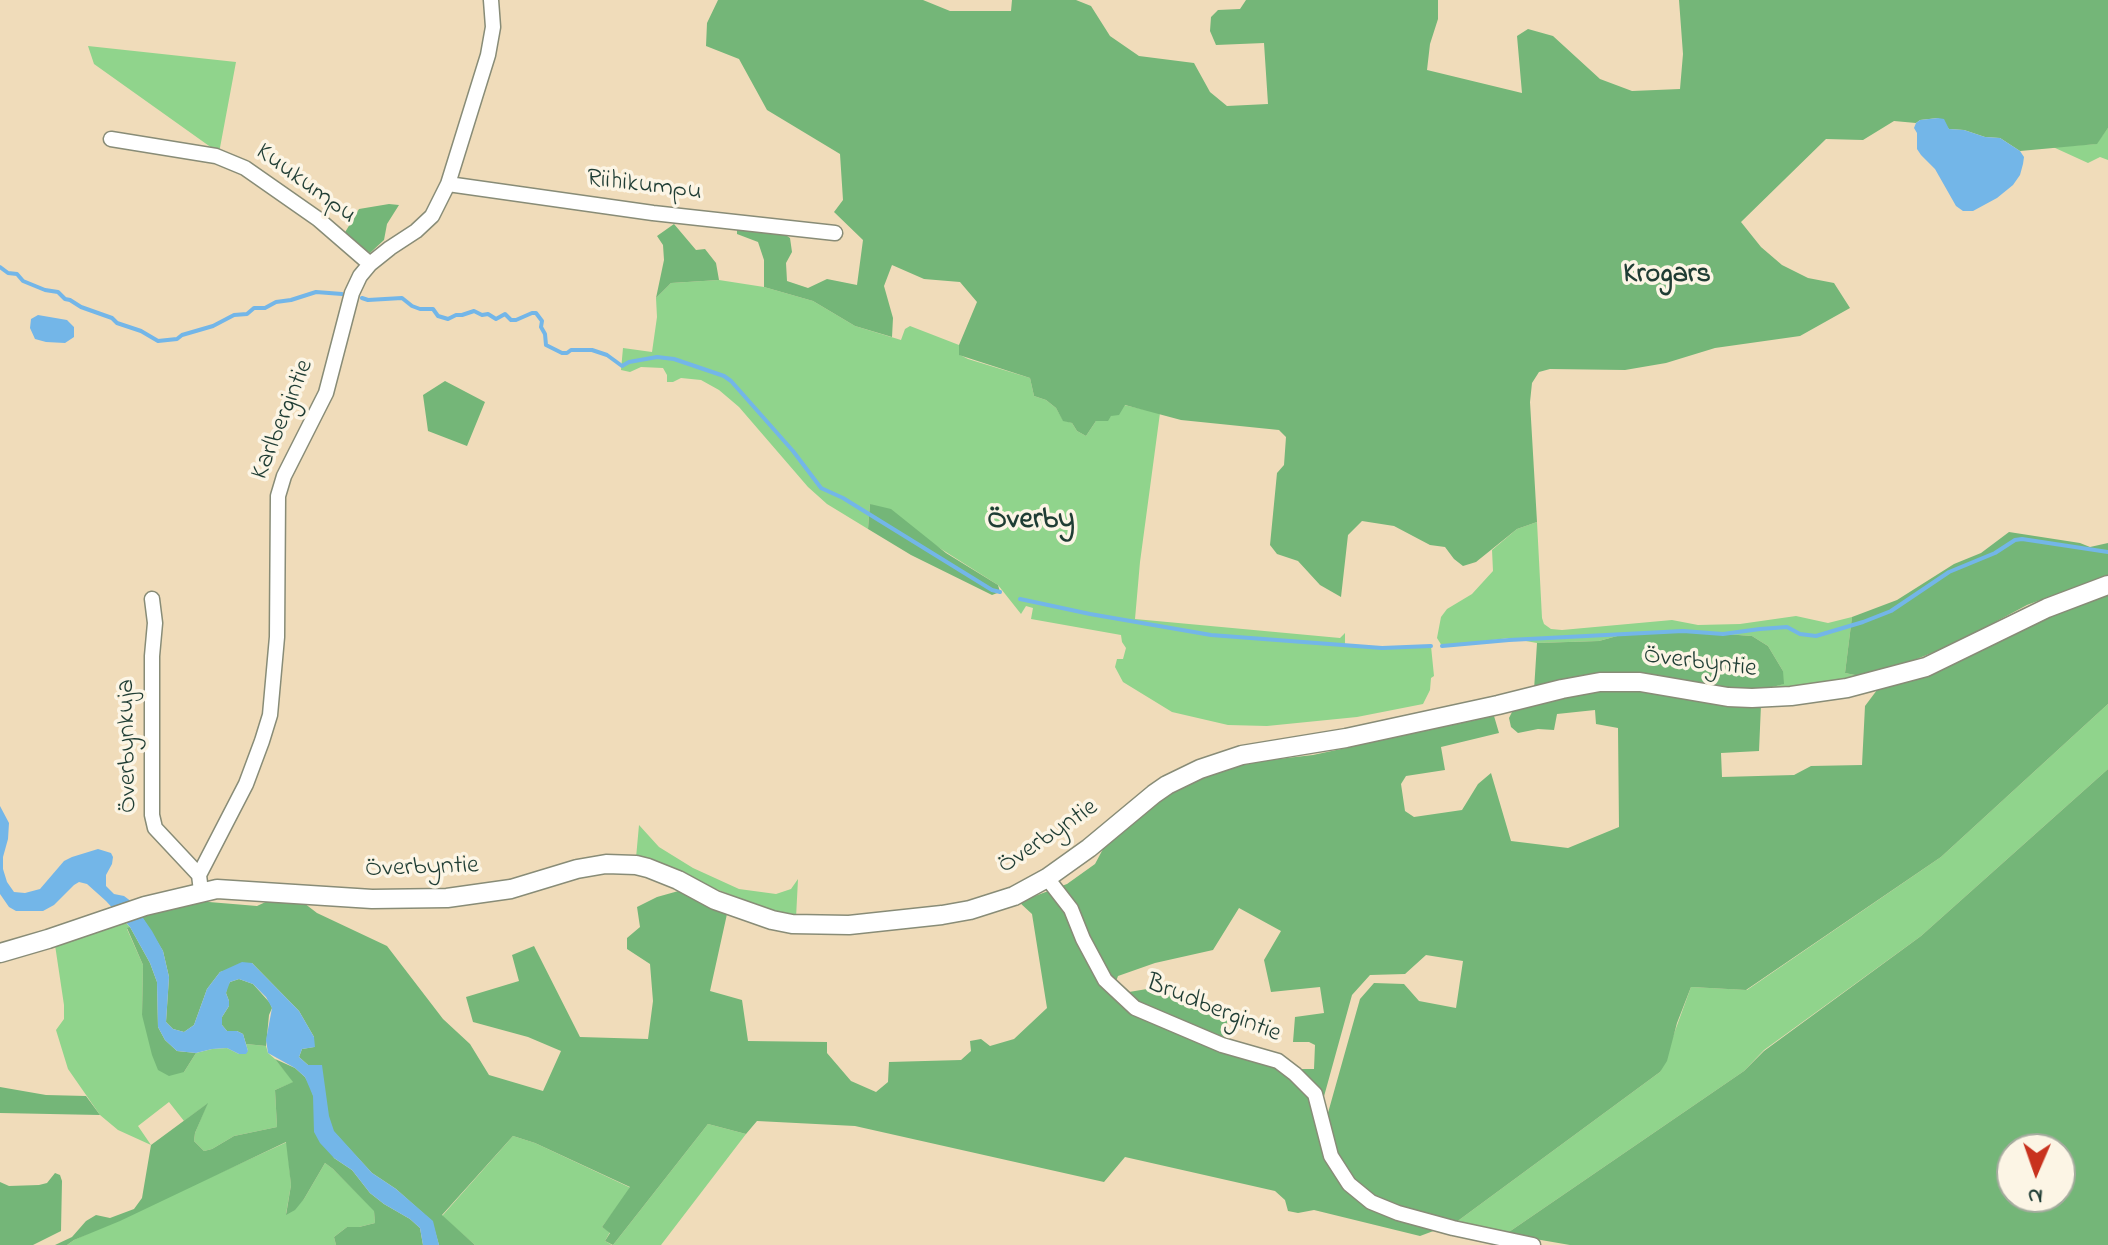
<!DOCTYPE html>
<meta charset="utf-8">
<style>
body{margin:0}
#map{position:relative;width:2108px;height:1245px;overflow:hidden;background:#f0dcba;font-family:"Indie Flower",sans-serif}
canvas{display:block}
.north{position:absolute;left:1996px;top:1133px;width:80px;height:80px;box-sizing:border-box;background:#fcf5e5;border:2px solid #a4ab9e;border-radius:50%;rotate:182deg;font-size:22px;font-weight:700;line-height:32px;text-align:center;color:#1f3d34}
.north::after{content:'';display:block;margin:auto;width:28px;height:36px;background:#c8321e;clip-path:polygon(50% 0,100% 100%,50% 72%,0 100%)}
</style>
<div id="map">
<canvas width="2108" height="1245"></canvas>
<div class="north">N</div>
</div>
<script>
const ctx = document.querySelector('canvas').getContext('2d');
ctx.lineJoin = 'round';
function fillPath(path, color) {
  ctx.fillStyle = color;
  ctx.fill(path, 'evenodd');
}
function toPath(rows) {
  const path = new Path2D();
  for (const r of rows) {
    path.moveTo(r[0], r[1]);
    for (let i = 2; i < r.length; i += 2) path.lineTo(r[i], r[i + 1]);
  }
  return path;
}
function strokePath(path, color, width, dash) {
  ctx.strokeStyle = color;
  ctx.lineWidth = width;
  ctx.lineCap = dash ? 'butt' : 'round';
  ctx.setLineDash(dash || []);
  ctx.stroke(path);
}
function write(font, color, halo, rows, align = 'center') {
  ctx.font = font + ' "Indie Flower",sans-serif';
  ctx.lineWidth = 7;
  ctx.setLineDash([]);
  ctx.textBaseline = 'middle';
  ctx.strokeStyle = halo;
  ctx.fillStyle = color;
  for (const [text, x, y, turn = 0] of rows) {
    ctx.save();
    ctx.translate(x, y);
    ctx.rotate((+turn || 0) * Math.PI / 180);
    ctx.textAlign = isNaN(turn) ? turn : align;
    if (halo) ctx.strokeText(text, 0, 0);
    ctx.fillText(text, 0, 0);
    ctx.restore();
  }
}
fillPath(toPath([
 [88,46,236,62,219,153,94,64],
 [2108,128,2108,160,2100,157,2088,163,2053,147,2096,144],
 [719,280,764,287,813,301,855,326,901,340,905,329,910,326,959,345,960,355,968,359,1030,378,1034,396,1046,400,1056,408,1063,420,1072,423,1077,431,1086,436,1096,421,1111,416,1124,405,1160,413,1140,562,1135,619,1340,638,1345,633,1345,644,1349,646,1382,648,1431,646,1434,676,1431,678,1430,690,1423,704,1357,717,1267,726,1228,725,1172,712,1123,682,1115,667,1117,659,1123,659,1126,648,1122,642,1121,635,1031,619,1033,608,1026,606,1021,614,998,585,870,504,868,529,827,504,808,487,739,407,719,390,701,380,681,378,673,382,667,382,667,375,663,368,641,367,630,372,621,370,623,348,652,352,657,317,656,298,671,283],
 [1537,522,1542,618,1544,624,1551,629,1562,630,1672,620,1698,625,1740,624,1796,616,1828,623,1852,617,1845,673,1860,676,1797,687,1757,691,1783,684,1783,671,1768,646,1752,636,1683,631,1628,633,1599,641,1537,643,1509,638,1442,646,1437,638,1441,617,1447,609,1472,594,1493,571,1492,550,1517,529],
 [2108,704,2108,769,1921,936,1764,1050,1744,1071,1506,1234,1455,1223,1660,1072,1691,987,1747,990,1941,857],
 [639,825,659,847,693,868,739,889,776,894,791,889,798,879,796,918,784,916,716,889,708,889,636,858],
 [124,921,130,927,127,929,143,965,142,1015,184,1072,196,1053,212,1049,227,1048,239,1054,248,1051,246,1044,266,1046,268,1053,275,1059,294,1082,275,1090,277,1127,234,1136,212,1149,204,1151,194,1141,195,1133,207,1104,184,1121,169,1102,138,1126,151,1145,118,1130,100,1115,68,1069,56,1030,64,1019,64,1005,55,945],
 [708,1124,746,1134,661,1245,613,1245],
 [513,1136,535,1143,631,1188,602,1227,610,1232,605,1241,612,1245,475,1245,442,1216],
 [287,1142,291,1185,286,1214,304,1199,325,1163,333,1169,374,1210,375,1223,359,1227,347,1227,334,1237,336,1245,67,1245,74,1240]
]), '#90d48c');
fillPath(toPath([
 [718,0,923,0,950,11,1011,11,1012,0,1076,0,1091,6,1110,36,1139,56,1194,63,1210,92,1227,106,1268,104,1264,43,1216,45,1210,31,1211,17,1218,10,1240,9,1246,0,1438,0,1438,19,1430,44,1427,70,1522,93,1517,36,1528,29,1553,36,1600,79,1632,91,1680,89,1683,54,1679,0,2108,0,2108,128,2097,144,2020,151,2000,138,1985,137,1964,130,1949,129,1938,118,1920,120,1916,123,1894,121,1863,140,1826,139,1741,222,1761,247,1782,265,1808,278,1834,283,1850,308,1800,336,1715,348,1666,363,1625,370,1550,369,1539,372,1532,383,1530,402,1537,522,1517,529,1476,562,1463,566,1454,559,1445,547,1430,545,1394,526,1362,521,1348,535,1341,597,1320,585,1298,561,1277,554,1270,545,1277,473,1284,465,1286,437,1279,430,1181,420,1125,405,1119,415,1111,416,1108,421,1096,421,1086,436,1077,431,1072,423,1063,421,1056,408,1046,400,1034,396,1030,378,959,355,959,345,977,302,960,282,924,279,892,265,884,286,893,318,892,337,855,326,813,301,764,287,764,260,758,242,737,234,737,227,780,231,790,238,792,252,786,263,787,281,808,288,827,279,857,285,863,240,834,212,843,200,840,154,767,110,739,59,706,46,707,23],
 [389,204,399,205,387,224,384,240,370,253,344,234,359,209],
 [674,224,696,250,705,249,716,263,719,280,671,283,656,298,664,260,663,245,657,236],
 [445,381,485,402,467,446,428,431,423,395],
 [870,504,891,509,946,553,998,585,1000,592,992,595,911,555,868,529],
 [2009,532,2080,543,2090,547,2108,543,2108,575,2027,605,1956,643,1912,661,1860,676,1845,673,1852,617,1897,600,1954,564,1981,553],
 [2108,595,2108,704,1941,857,1746,990,1691,987,1677,1023,1667,1061,1660,1072,1455,1223,1420,1236,1314,1210,1298,1213,1288,1211,1285,1200,1275,1191,1125,1157,1104,1182,855,1126,757,1121,746,1134,708,1124,613,1245,605,1241,610,1233,602,1227,630,1187,535,1143,513,1136,442,1215,475,1245,439,1245,432,1221,396,1189,372,1173,333,1131,308,1065,299,1057,302,1049,314,1047,314,1037,299,1011,252,963,220,972,207,989,194,1025,184,1032,173,1029,166,1022,169,977,163,951,142,917,197,901,257,906,272,899,300,900,317,913,387,946,443,1019,470,1044,489,1075,543,1091,561,1051,528,1037,473,1022,466,997,519,981,512,955,534,946,580,1037,648,1039,653,1001,650,964,627,949,627,938,640,927,637,907,657,897,682,890,727,914,710,991,742,1000,748,1041,827,1042,827,1053,851,1081,876,1092,888,1082,889,1062,961,1060,971,1051,970,1041,981,1039,990,1046,1014,1039,1047,1008,1032,914,1019,902,1067,884,1095,864,1103,849,1160,800,1195,780,1252,762,1313,755,1494,716,1499,733,1441,747,1445,770,1406,776,1401,784,1405,811,1414,817,1462,810,1478,784,1491,773,1511,841,1568,848,1619,827,1618,728,1596,724,1595,710,1557,714,1554,730,1538,729,1518,733,1511,727,1509,718,1512,712,1520,708,1575,694,1618,689,1761,705,1759,751,1721,753,1722,777,1794,775,1811,766,1862,765,1865,706,1877,690,1934,674,2038,621,2092,599],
 [1239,908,1281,931,1264,960,1271,992,1320,987,1324,1013,1295,1017,1293,1042,1309,1042,1315,1045,1314,1069,1296,1069,1323,1100,1352,995,1370,975,1405,974,1426,955,1463,961,1456,1008,1419,1001,1404,984,1374,983,1360,999,1326,1120,1310,1098,1291,1077,1275,1065,1222,1049,1229,1012,1186,999,1165,986,1111,995,1118,976,1155,963,1213,950],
 [1683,631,1752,636,1768,646,1783,671,1784,684,1757,691,1717,689,1630,672,1584,676,1534,690,1537,643,1599,641,1628,633],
 [2108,769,2108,1245,1570,1245,1506,1234,1744,1071,1764,1051,1921,936],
 [2012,1149,2060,1149,2060,1197,2012,1197],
 [130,927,150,963,157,982,158,1027,165,1040,177,1051,196,1053,184,1072,169,1076,158,1070,152,1055,142,1015,143,965,127,928],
 [239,979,253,984,270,1003,272,1008,269,1015,266,1046,246,1044,243,1034,237,1031,227,1031,222,1025,222,1017,229,1006,229,1001,226,993,227,987,230,982],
 [275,1059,295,1068,305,1077,310,1086,334,1158,352,1170,370,1193,384,1204,410,1219,420,1228,423,1245,336,1245,334,1237,347,1227,359,1227,375,1223,374,1211,333,1169,325,1163,304,1199,295,1210,286,1215,291,1185,286,1142,120,1221,74,1240,67,1245,55,1245,72,1237,86,1221,96,1215,110,1218,134,1209,142,1198,151,1145,208,1103,195,1133,194,1141,204,1151,212,1149,234,1136,277,1127,275,1090,293,1082],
 [0,1087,46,1095,86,1096,100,1115,0,1113],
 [55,1173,60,1175,62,1181,61,1231,33,1245,0,1245,0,1182,9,1186,39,1185,47,1183]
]), '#74b678');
fillPath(toPath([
 [1938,118,1944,119,1949,129,1964,130,1985,137,2000,138,2020,151,2024,157,2023,164,2020,175,2013,185,1997,198,1973,211,1963,211,1956,206,1935,169,1921,155,1917,149,1917,133,1914,128,1916,123,1920,120],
 [38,315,67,320,74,327,74,337,65,343,46,342,35,339,30,328,31,319],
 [0,806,9,823,8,839,3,857,3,869,7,882,14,892,25,893,40,889,64,861,72,857,98,849,111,853,113,857,112,864,106,875,106,886,114,894,124,896,132,902,152,931,163,951,169,977,166,1022,173,1029,184,1032,194,1025,207,989,220,972,242,962,252,963,299,1011,314,1037,315,1047,302,1049,299,1057,308,1065,322,1065,329,1116,334,1131,372,1173,396,1189,433,1221,439,1245,423,1245,420,1228,410,1219,384,1204,370,1193,352,1170,334,1158,320,1143,314,1132,313,1096,305,1077,295,1068,268,1053,266,1040,272,1008,266,997,253,984,239,979,230,982,226,993,229,1001,229,1006,222,1017,222,1025,227,1031,237,1031,243,1034,248,1051,246,1054,239,1054,227,1048,212,1049,196,1053,177,1051,165,1040,158,1027,157,982,150,963,130,927,106,901,87,884,79,882,74,885,54,905,43,911,16,911,9,907,0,894]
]), '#73b6e8');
strokePath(toPath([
 [0,267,8,273,17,274,23,281,45,290,58,292,65,299,70,300,81,307,112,318,117,323,141,331,158,341,177,339,182,335,213,326,234,315,247,314,254,308,265,308,276,302,291,300,316,292,342,294],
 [362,298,368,300,402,298,412,306,420,309,433,309,438,316,448,319,456,315,462,315,474,311,482,315,488,314,496,319,505,314,511,320,516,320,532,313,536,313,542,321,541,327,545,334,546,345,562,353,567,353,571,350,592,350,607,355,622,366,629,362,657,357,674,359,724,376,731,381,793,451,821,488,843,498,992,590,1000,592],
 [1020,599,1090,614,1211,635,1382,648,1431,646],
 [1442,646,1509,640,1683,631,1723,634,1760,629,1787,627,1800,634,1816,636,1863,622,1891,611,1949,572,1995,553,2015,540,2022,539,2108,552]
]), '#73b6e8', 4);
const minor = toPath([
 [111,139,216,156,245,168,318,219,370,264],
 [448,184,653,213,835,233],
 [152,599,155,623,152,656,152,815,155,828,199,875],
 [1047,878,1071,909,1083,939,1105,980,1135,1008,1222,1045,1278,1061,1295,1074,1315,1094,1331,1156,1349,1184,1371,1202,1398,1213,1453,1228,1533,1245],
 [201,891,199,875,246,784,262,741,270,715,277,637,278,496,284,476,326,393,352,293,360,276,370,264,390,248,416,231,432,216,448,184,488,55,493,27,491,0]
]);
const tertiary = toPath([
 [0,953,48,939,145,906,217,889,372,899,447,898,511,889,577,869,606,864,636,865,648,868,678,880,715,900,772,920,792,924,849,925,942,915,970,910,1014,896,1047,878,1089,848,1154,794,1167,785,1200,769,1242,755,1346,738,1498,705,1562,689,1600,682,1640,682,1728,697,1752,698,1791,696,1847,688,1926,667,2047,608,2108,585]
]);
strokePath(minor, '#888c77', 17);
strokePath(tertiary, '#888c77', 21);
strokePath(minor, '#fff', 14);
strokePath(tertiary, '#fff', 18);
write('26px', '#1f3d34', '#fcf5e5', [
 ["Kuukumpu",305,185,36],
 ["Riihikumpu",644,187,7],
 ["Karlbergintie",284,420,-68],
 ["Överbyntie",1700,664,7],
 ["Överbynkuja",129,746,-91],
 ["Överbyntie",1049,838,-34],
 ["Överbyntie",422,869,-2],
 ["Brudbergintie",1213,1010,22]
]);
write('bold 28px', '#1f3d34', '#fcf5e5', [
 ["Krogars",1667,276]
]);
write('bold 30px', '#1f3d34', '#fcf5e5', [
 ["Överby",1031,522]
]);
</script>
